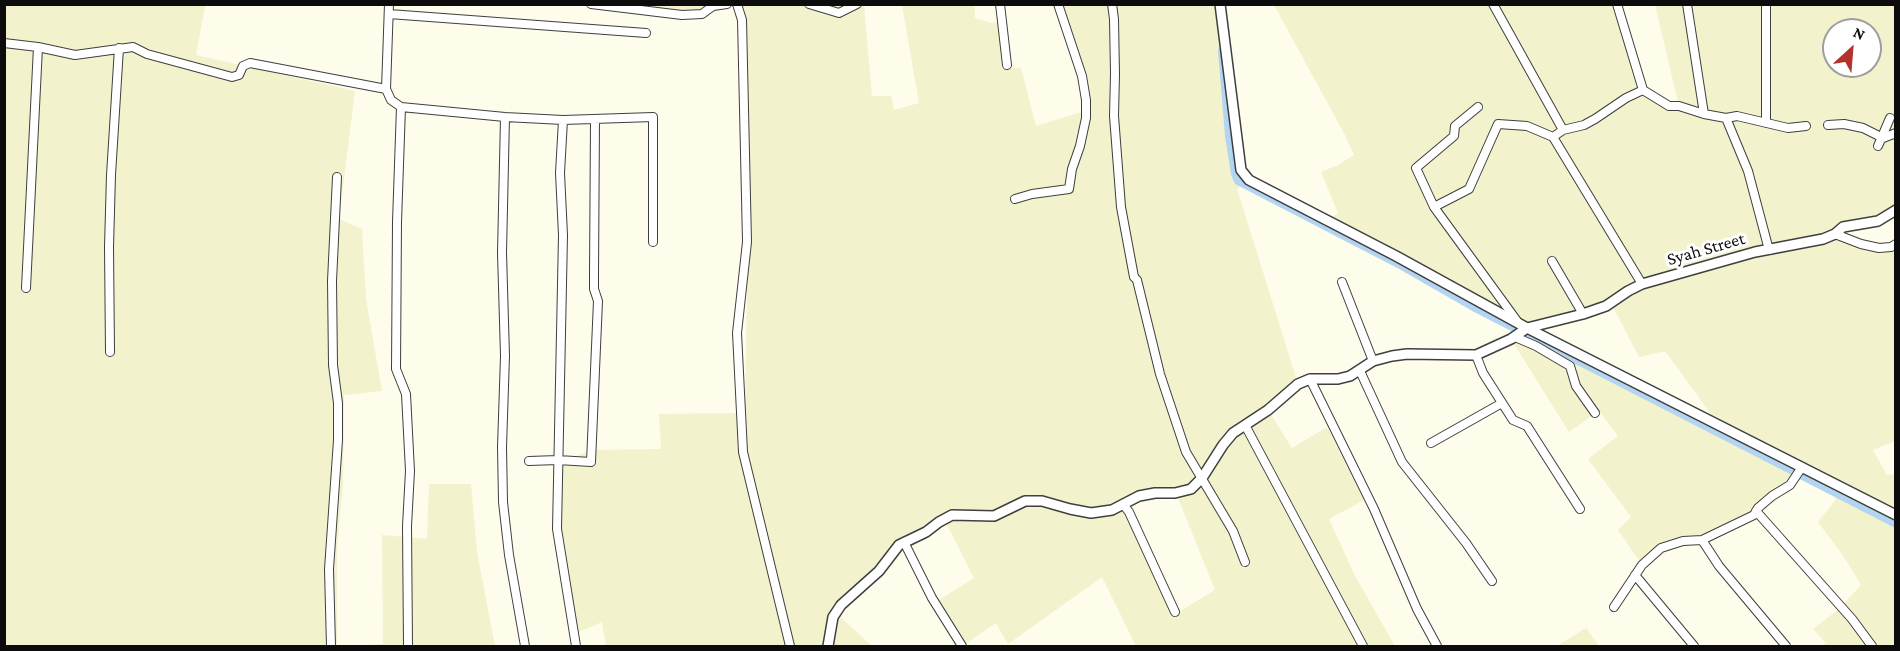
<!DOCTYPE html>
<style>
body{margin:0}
#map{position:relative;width:1900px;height:651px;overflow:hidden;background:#fefceb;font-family:"Crimson Pro",serif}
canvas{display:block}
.frame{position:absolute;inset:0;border:6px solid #0c0c0c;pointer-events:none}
.north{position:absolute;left:1822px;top:18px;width:60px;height:60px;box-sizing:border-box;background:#fff;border:2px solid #9e9e9e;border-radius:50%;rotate:26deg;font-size:16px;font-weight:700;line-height:24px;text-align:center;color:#0c0c0c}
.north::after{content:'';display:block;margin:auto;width:21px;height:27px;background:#b4322c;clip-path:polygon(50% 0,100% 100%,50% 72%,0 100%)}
</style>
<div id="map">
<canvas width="1900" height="651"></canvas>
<div class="frame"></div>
<div class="north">N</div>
</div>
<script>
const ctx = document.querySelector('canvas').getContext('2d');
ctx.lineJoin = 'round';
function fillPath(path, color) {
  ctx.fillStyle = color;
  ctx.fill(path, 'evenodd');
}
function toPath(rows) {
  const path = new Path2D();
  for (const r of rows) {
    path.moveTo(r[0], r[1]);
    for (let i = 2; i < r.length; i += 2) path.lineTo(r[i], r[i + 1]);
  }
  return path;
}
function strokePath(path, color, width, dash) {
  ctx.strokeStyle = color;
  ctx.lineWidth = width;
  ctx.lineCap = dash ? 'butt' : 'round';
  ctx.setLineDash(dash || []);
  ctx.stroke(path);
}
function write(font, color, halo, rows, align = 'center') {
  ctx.font = font + ' "Crimson Pro",serif';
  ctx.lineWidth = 6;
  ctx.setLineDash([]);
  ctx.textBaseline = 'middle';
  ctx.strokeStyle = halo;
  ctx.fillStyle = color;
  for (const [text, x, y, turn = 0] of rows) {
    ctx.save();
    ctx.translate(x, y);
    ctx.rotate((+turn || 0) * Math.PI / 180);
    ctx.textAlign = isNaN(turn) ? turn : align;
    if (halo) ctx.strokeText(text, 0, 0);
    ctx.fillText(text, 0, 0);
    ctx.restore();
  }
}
fillPath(toPath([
 [845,4,844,9,854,5,864,5,872,96,891,96,894,110,919,103,902,5,975,5,975,18,990,23,999,22,1006,68,1021,68,1036,126,1085,111,1084,89,1059,5,1220,5,1241,163,1249,180,1237,189,1298,384,1268,410,1292,448,1327,427,1364,500,1329,519,1354,574,1395,646,1136,646,1102,577,1008,644,996,623,964,645,939,600,974,578,944,519,909,539,836,613,872,646,606,646,602,622,574,634,559,535,557,463,593,450,661,449,659,414,745,413,747,294,738,6,678,11,637,5],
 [1176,493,1215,590,1177,613,1127,502],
 [4,5,198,5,205,6,196,55,355,91,339,219,362,229,366,299,382,391,344,395,343,484,337,548,337,646,5,646],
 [1274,5,1617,5,1643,90,1669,105,1679,106,1655,5,1895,5,1895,210,1835,234,1861,244,1895,244,1895,441,1873,450,1887,475,1895,474,1895,646,1822,646,1826,643,1813,629,1839,609,1861,585,1842,554,1818,522,1834,502,1841,487,1804,467,1754,515,1716,532,1661,548,1642,565,1618,530,1631,517,1588,459,1618,436,1599,411,1569,432,1511,339,1527,328,1328,221,1338,213,1321,172,1338,165,1354,155,1345,135],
 [1834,30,1870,30,1870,66,1834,66],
 [1611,303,1639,357,1665,351,1711,414,1709,419,1528,327],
 [429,484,471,484,477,552,495,646,348,646,383,644,382,535,427,539],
 [1586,628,1599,646,1557,646]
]), '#f2f2cd');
strokePath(toPath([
 [1222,51,1229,136,1235,174,1238,181,1402,266,1477,309,1896,524]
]), '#b3d5f2', 8);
const minor = toPath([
 [389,4,386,89,391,100,401,107,505,117,563,120,653,117,653,242],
 [591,4,682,15,702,14,713,6,727,4],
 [737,4,742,20,747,242,737,333,743,452,790,646],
 [809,4,839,13,857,4],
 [1000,4,1007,65],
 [1112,4,1114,19,1115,74,1114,116,1121,207,1134,277,1137,280,1160,374,1186,452,1233,531,1245,562],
 [1493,4,1563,130],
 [1617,4,1643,90,1669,106,1679,106,1704,114,1726,118,1748,171,1769,250],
 [1687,4,1704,114],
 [1766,4,1766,123],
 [389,14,646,33],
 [4,43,38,47,75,55,133,47,147,54,232,77,239,75,243,66,250,63,386,89],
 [401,107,397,222,396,369,406,394,410,471,407,526,408,646],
 [1478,107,1455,126,1454,136,1416,168,1434,207,1517,321],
 [505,117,502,253,505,356,502,447,503,502,509,555,525,646],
 [1726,118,1737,116,1788,128,1806,126],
 [563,120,560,173,563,235,557,529,576,646],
 [1828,125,1844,124,1863,128,1883,138,1896,133],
 [1878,146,1890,118],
 [1015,199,1032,194,1069,189,1072,169,1080,146,1086,118,1086,100,1082,76,1058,4],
 [1434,207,1469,189,1498,124,1527,126,1553,137],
 [1835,234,1861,244,1879,248,1891,247,1896,244],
 [1552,261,1583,314],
 [1342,282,1373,361],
 [1642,284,1553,137,1563,130,1584,125,1595,119,1626,98,1643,90],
 [26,288,38,47],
 [1515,337,1536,346,1570,366,1576,386,1595,413],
 [110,352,109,247,111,175,119,48],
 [1476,355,1483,373,1513,420,1527,426,1580,509],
 [1360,371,1402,462,1466,543,1492,581],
 [1310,379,1374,509,1417,609,1437,646],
 [1245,425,1363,646],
 [1431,443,1502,403],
 [529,461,558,460,591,462,598,301,594,289,594,274,595,119],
 [1123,504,1129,512,1175,612],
 [1756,511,1852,619,1872,646],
 [1702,540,1719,566,1786,646],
 [904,542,932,598,962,646],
 [1635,575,1694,646],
 [1614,607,1642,565,1661,548,1683,541,1702,540,1754,515,1758,508,1772,496,1790,485,1802,467],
 [331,646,329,569,338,440,338,403,333,365,332,281,337,177]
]);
const tertiary = toPath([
 [1220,4,1241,170,1249,180,1396,256,1527,328,1896,515],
 [828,646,833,617,841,605,879,571,899,545,926,532,939,522,952,515,994,516,1025,501,1042,501,1070,509,1091,513,1112,510,1139,496,1155,493,1175,493,1191,489,1202,478,1223,445,1233,433,1268,410,1298,384,1310,379,1338,379,1350,376,1373,361,1392,356,1407,354,1476,355,1511,339,1527,328,1583,314,1606,306,1628,291,1642,284,1755,252,1823,239,1835,234,1843,227,1878,221,1896,210]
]);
strokePath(minor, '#3f3f3f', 10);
strokePath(tertiary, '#3f3f3f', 12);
strokePath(minor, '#fff', 8);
strokePath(tertiary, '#fff', 9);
write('18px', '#0c0c0c', '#fff', [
 ["Syah Street",1706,249,-16]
]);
</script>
